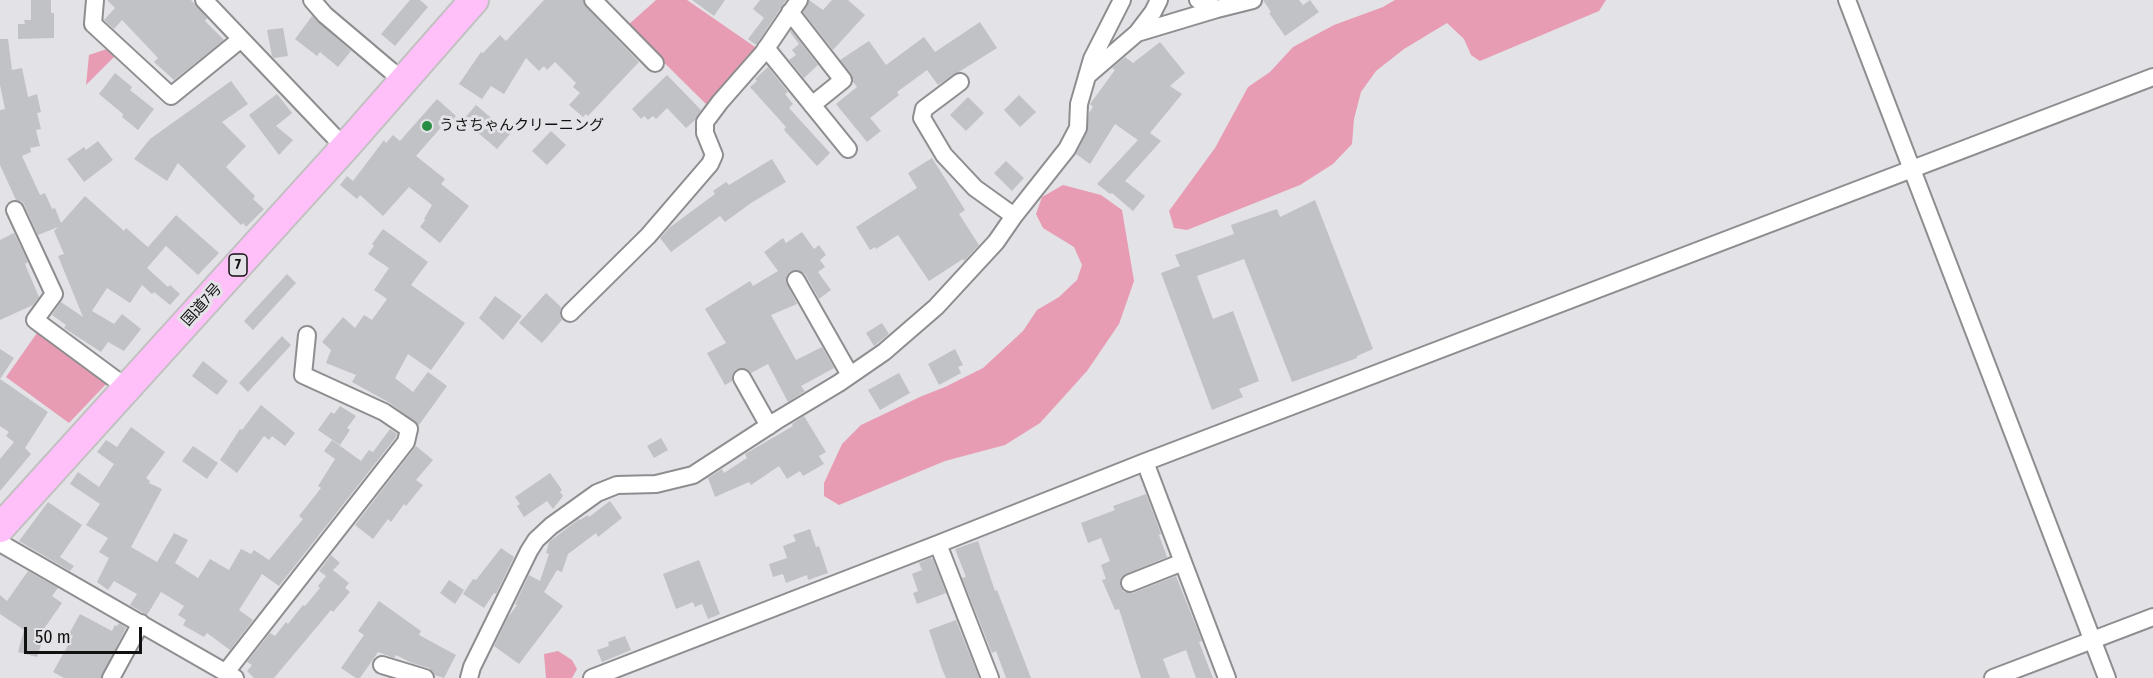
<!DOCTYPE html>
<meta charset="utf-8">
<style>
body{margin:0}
#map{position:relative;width:2153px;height:678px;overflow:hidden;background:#e3e2e6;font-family:"Fira Sans Condensed",sans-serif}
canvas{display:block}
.scale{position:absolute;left:24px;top:627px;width:118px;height:27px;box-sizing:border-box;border:3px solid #111112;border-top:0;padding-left:8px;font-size:18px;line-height:21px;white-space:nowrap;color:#111112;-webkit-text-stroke:4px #e3e2e6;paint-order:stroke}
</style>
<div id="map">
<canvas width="2153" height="678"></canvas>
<div class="scale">50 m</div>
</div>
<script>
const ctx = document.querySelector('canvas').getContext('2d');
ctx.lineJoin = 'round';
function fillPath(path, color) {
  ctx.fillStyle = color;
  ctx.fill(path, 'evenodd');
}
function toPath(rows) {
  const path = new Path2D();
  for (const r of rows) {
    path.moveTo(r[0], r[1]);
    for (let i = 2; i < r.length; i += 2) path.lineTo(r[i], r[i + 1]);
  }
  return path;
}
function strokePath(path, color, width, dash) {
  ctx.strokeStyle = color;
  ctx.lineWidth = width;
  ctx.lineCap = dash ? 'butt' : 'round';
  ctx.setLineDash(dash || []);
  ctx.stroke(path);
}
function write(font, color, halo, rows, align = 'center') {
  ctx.font = font + ' "Fira Sans Condensed","Noto Sans JP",sans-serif';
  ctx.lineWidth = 6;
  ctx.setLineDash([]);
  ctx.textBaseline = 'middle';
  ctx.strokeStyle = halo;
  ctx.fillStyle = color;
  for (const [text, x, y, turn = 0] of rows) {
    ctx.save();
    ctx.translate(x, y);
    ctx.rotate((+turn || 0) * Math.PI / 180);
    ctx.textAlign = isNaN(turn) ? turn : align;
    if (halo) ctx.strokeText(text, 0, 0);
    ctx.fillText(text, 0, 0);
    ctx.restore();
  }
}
fillPath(toPath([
 [656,0,687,0,758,49,706,104,627,26],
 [1395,0,1606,0,1599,11,1480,61,1471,55,1464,39,1447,23,1404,49,1376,71,1361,92,1354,119,1352,144,1333,164,1300,185,1187,230,1174,228,1169,211,1215,148,1248,87,1270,72,1293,47,1334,25,1383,7],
 [107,49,116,55,86,85,89,55],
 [1063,185,1101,195,1122,210,1134,281,1119,324,1087,371,1040,423,1005,445,945,461,839,505,824,496,824,483,842,444,861,425,922,396,945,387,983,368,1023,331,1037,310,1059,297,1077,280,1082,265,1074,247,1043,228,1036,214,1042,197],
 [37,333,108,382,69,423,6,377],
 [558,651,572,660,577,669,572,678,546,678,544,654]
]), '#e89cb3');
fillPath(toPath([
 [31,0,51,0,51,13,54,13,54,38,18,39,18,24,25,24,24,20,31,20],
 [107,0,191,0,207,18,205,21,224,40,174,80,154,62,158,58,122,20,114,29,104,20,115,8],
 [410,0,420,0,428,7,395,46,381,34],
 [544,0,583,0,586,7,639,62,588,116,586,114,583,117,569,105,580,93,573,87,576,83,555,62,547,70,544,66,539,71,526,58,504,94,491,86,482,99,459,84,481,52,483,53,500,35,506,41],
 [692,0,725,0,714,16],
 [760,0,786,0,756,45,748,39,764,18,753,9],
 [809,0,823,10,832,0,848,0,865,15,833,50,803,12],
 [1263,0,1299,0,1303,5,1310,0,1319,12,1285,36,1269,13,1271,12],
 [312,16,351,51,338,67,320,52,317,56,295,39],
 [980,22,997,48,938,85,927,70,897,92,899,95,870,118,881,131,867,142,836,104,857,87,853,82,851,74,840,60,869,41,886,65,924,37,935,52],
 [283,28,288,56,274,58,272,56,267,30],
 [791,30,818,65,804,78,789,60,796,55,792,50,799,44,790,32],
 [0,39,8,39,12,70,22,68,28,97,37,94,41,112,37,113,41,129,36,130,40,146,30,148,31,152,22,156,40,195,45,193,52,209,55,208,61,223,85,196,124,231,126,228,148,247,176,215,219,253,198,275,166,246,147,268,168,287,170,285,180,294,170,305,154,292,152,294,142,285,130,303,107,288,92,311,114,324,122,314,141,329,124,351,108,342,101,352,64,328,66,325,52,315,61,302,83,317,58,256,64,254,54,231,58,227,38,235,23,202,16,200,0,165,0,110,5,109,0,85],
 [1160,42,1185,73,1170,86,1182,94,1150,133,1161,141,1125,181,1145,196,1133,211,1112,193,1110,194,1097,184,1138,140,1115,124,1090,164,1076,154,1087,132,1089,113,1093,107,1090,104,1115,70,1112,68,1125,57,1133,63],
 [768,67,788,92,785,94,793,104,789,108,830,153,817,166,784,130,786,127,750,87,757,81,755,79],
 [115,73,132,87,130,90,154,109,138,130,122,117,123,114,99,94],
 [667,75,701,110,695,120,686,128,667,108,656,119,653,116,648,120,644,116,641,119,632,109],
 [231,81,248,104,222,122,246,146,226,167,255,196,253,199,264,209,246,227,243,223,241,225,178,163,167,181,134,159,150,139],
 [277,94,292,113,276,126,293,140,279,155,249,115],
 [1019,95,1036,112,1020,127,1004,110],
 [968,97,984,113,966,131,950,115],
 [437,99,456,116,445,128,443,125,416,156,445,179,441,184,469,206,440,243,420,227,425,220,424,219,432,205,409,187,383,216,360,195,357,199,340,185,347,176,353,181,384,140,386,143,393,135,400,141],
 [476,105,510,134,497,149,463,120],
 [551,131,566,145,547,165,532,151],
 [98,141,113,160,84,182,67,159,84,147,86,150],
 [932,158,965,210,959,214,979,245,964,261,963,259,929,281,898,235,876,249,875,247,870,250,856,227,917,188,908,173],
 [772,159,786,182,751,203,725,222,720,216,671,252,660,238,669,228,715,194,713,191,726,182,729,185],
 [1006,161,1024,178,1012,191,994,173],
 [1315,200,1373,349,1357,356,1357,358,1292,382,1244,259,1197,276,1213,319,1233,311,1259,381,1239,389,1243,397,1212,410,1161,273,1180,266,1175,255,1234,234,1231,225,1277,209,1280,217],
 [383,229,428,262,411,285,465,323,431,370,408,354,395,378,413,392,428,372,447,386,419,425,390,403,352,382,356,375,326,363,331,350,322,342,343,317,355,328,364,315,372,320,387,299,374,290,389,268,368,254,374,246,372,244],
 [802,232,814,249,819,245,826,255,820,260,825,267,818,272,831,290,819,299,805,274,797,270,791,271,787,274,786,281,797,304,771,315,796,360,822,347,834,368,801,386,805,391,788,402,768,364,751,373,747,369,737,369,733,373,732,381,725,385,707,353,726,343,705,309,750,281,753,286,778,271,764,252,783,238,786,243],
 [14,233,28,262,25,264,39,297,33,305,0,320,0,240],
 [287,274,296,283,253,330,244,321],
 [546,293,561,307,560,315,562,320,542,343,519,323],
 [495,296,522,316,503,340,479,318],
 [882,323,889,334,874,346,866,333],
 [282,336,291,345,248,392,239,383],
 [0,349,14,358,0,379],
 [955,349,963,365,958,367,961,373,939,385,928,364],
 [203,361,228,381,217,395,192,376],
 [899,373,910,393,880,410,868,390],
 [0,379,48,412,25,448,31,454,0,491,0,459,14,442,6,436,9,432,0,426],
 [261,405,295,433,285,446,272,436,269,440,264,436,237,473,220,460,240,429,242,430],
 [340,406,356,416,347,428,350,430,340,445,318,430,331,412,334,414],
 [804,416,826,452,819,456,824,464,803,476,800,471,787,479,779,466,751,485,749,482,715,497,708,478,722,469,724,473,747,458,745,454,793,426,792,424],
 [131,427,165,452,146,478,150,481,149,483,162,489,131,547,157,562,174,533,188,540,175,563,198,578,210,559,229,570,241,549,251,554,254,550,269,560,303,519,299,516,321,488,318,486,335,459,324,451,332,440,361,461,369,450,373,452,390,429,397,434,396,437,279,586,262,574,239,610,253,620,230,650,207,633,204,637,183,625,186,620,178,615,184,606,161,592,147,615,130,605,137,594,114,581,108,590,97,582,109,558,99,552,108,538,86,525,100,504,70,484,78,472,99,487,114,464,97,452,106,440,117,447],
 [661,438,668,450,654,458,647,446],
 [193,446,218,463,207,479,182,461],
 [416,446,433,460,416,480,423,485,406,506,404,504,391,522,388,519,373,539,355,525],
 [550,473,562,490,560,492,563,496,553,509,547,501,524,517,517,506,520,504,515,497],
 [1146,494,1161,534,1159,535,1167,557,1126,574,1120,581,1120,586,1124,592,1133,593,1176,576,1202,641,1199,642,1213,678,1196,678,1186,650,1163,659,1170,678,1141,678,1119,609,1115,610,1102,580,1106,579,1101,565,1110,561,1101,538,1088,543,1081,523,1115,510,1113,506],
 [610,501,622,518,598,537,596,533,568,554,562,572,557,570,544,592,563,606,519,664,494,646,508,617,517,605,515,604,529,575,540,581,549,554,546,553,549,542,579,519,580,520,588,515,589,517],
 [48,502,82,525,60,557,74,566,70,571,19,541],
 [810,529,816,547,819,546,828,573,808,580,807,575,786,583,783,574,773,577,769,564,787,558,783,546,796,541,793,535],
 [978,541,995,591,997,590,1031,678,1006,678,996,651,992,653,962,578,966,577,955,549],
 [501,548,514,557,496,594,494,593,484,608,463,594,473,579,476,580],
 [331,555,340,563,333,570,349,583,345,588,350,592,333,612,331,610,274,678,254,678,247,671,252,665,247,662,270,633,275,636,286,622,288,624,303,605,305,606,320,588,318,586,326,576,319,571],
 [930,558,933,559,946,593,917,604,913,593,918,591,912,574,922,570,919,563],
 [699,560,720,614,708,619,702,604,695,607,693,602,676,609,663,574],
 [28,571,58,588,52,596,62,603,38,637,43,639,37,657,18,652,24,630,0,614,0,595,7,601],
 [449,580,464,590,455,604,440,593],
 [379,601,421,631,419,635,456,655,444,678,435,675,429,668,412,663,396,655,394,658,378,652,360,678,356,678,341,668,364,635,358,631],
 [80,614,112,631,115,625,117,626,119,623,126,628,101,678,64,678,53,672,73,636,69,634],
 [956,620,979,678,946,678,942,669,929,630],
 [625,636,631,650,602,662,597,650,609,646,608,642]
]), '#c0c2c6');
const street = toPath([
 [95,0,93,24,171,96,241,39],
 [204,0,345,148],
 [312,0,325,15,403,81],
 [593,0,655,63],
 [1198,0,1217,9,1253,0],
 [1847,0,2107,678],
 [790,12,843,80,812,105],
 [1137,33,1153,12,1159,0],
 [766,48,848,149],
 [1087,76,1137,33,1217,9],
 [960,82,924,109,922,118,944,155,975,188,1014,216],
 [15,210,54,294,35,320,127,388],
 [796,280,850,375],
 [570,313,648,236,710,164,714,155,705,133,705,122,720,102,763,53,799,0],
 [742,378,769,426],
 [1145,462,1227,678],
 [0,543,235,678],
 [938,544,990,678],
 [1130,583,1183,562],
 [382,665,425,678],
 [226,672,406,442,409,429,384,412,303,375,307,335],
 [111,678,141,623],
 [469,678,472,667,529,551,536,540,551,526,597,493,617,485,656,484,693,475,776,421,839,383,884,352,936,307,996,242,1014,216,1067,149,1078,128,1079,104,1092,59,1122,0],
 [592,678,938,544,1145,462,2153,77],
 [1993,678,2153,617]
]);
const highway = toPath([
 [0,528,347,145,474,0]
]);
strokePath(street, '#8e8d90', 20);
strokePath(highway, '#c1c1c1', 32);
strokePath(street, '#fff', 16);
strokePath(highway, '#ffbff9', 28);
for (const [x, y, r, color] of [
 [427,126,6,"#268d43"]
]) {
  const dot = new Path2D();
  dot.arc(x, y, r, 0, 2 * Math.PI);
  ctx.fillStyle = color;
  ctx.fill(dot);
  strokePath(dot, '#e3e2e6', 2);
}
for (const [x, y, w] of [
 [238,265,18]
]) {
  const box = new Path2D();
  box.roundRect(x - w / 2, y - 11, w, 22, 4.5);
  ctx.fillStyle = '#e3e2e6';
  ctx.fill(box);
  strokePath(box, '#111112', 1.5);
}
write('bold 14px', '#111112', null, [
 ["7",238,265]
]);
write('15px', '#111112', '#e3e2e6', [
 ["うさちゃんクリーニング",439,126]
], 'left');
write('15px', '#111112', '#e3e2e6', [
 ["国道7号",202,305,-48]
]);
</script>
